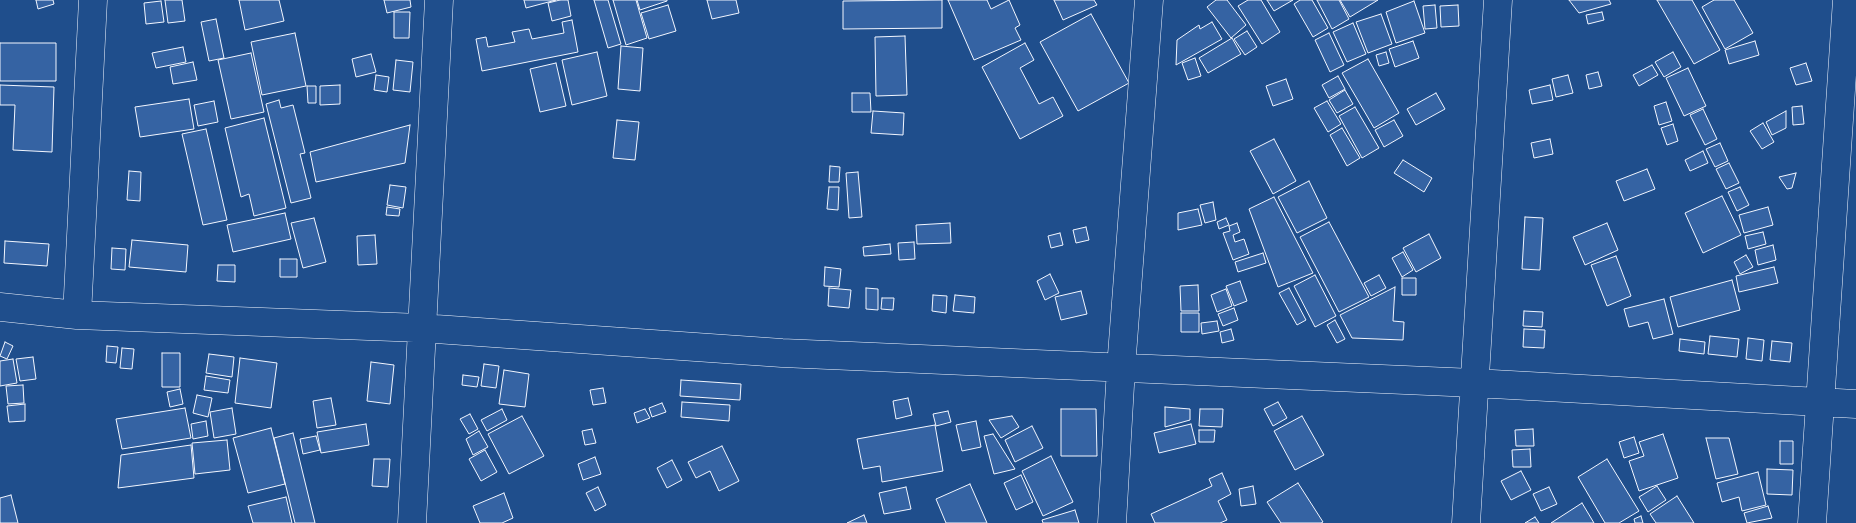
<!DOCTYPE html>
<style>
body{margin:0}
canvas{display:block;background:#1f4e8c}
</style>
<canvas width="1856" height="523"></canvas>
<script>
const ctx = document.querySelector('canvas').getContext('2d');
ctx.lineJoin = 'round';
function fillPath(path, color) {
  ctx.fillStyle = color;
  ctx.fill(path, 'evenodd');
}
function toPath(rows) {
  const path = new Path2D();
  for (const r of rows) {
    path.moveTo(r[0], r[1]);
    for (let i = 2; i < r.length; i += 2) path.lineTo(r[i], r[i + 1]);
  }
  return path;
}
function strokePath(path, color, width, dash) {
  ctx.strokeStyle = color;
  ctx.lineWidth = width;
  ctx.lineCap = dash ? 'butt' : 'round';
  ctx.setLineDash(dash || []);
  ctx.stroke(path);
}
const building = toPath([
 [36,0,53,0,54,4,38,9,36,0],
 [165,0,182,0,185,21,168,23,165,0],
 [239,0,279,0,284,21,245,30,239,0],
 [384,0,410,0,411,7,387,13,384,0],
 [524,0,556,0,526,8,524,0],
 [560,0,568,0,571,16,552,21,548,3,560,0],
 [594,0,608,0,621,44,608,48,594,0],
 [613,0,636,0,647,38,626,45,613,0],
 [637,0,667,0,667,1,640,10,637,0],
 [707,0,736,0,739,13,712,19,707,0],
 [942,0,942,28,843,29,843,1,942,0],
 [948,0,987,0,991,9,1009,0,1020,25,1015,28,1021,40,974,60,948,0],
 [1054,0,1094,0,1097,5,1063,20,1054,0],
 [1216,0,1227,0,1246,25,1231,38,1207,7,1216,0],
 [1248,0,1261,0,1280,32,1262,44,1238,6,1248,0],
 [1267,0,1293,0,1274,11,1267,0],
 [1300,0,1312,0,1328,28,1313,37,1294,4,1300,0],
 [1317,0,1339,0,1349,19,1332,29,1317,0],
 [1340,0,1378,0,1350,17,1340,0],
 [1569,0,1609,0,1611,4,1579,13,1569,0],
 [1657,0,1692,0,1720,50,1694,64,1657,0],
 [1714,0,1734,0,1753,33,1725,49,1702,7,1714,0],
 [161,1,164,22,146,24,144,3,161,1],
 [1414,1,1425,33,1396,43,1386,12,1414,1],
 [668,5,676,31,649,39,641,13,668,5],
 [1435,5,1437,28,1425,29,1423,6,1435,5],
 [1458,5,1459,26,1441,27,1440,6,1458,5],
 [394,12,410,12,409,38,394,38,394,12],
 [1602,12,1604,20,1588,24,1586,15,1602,12],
 [1091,14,1129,83,1078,111,1040,42,1091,14],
 [1381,14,1392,44,1368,53,1356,22,1381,14],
 [216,19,224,58,209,61,201,22,216,19],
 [572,20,578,52,482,71,476,39,486,37,488,47,515,42,512,32,529,29,532,39,564,33,562,22,572,20],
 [1212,22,1222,39,1176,65,1177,40,1199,25,1200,29,1212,22],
 [1353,23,1366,54,1347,62,1333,32,1353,23],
 [1247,31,1257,47,1245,55,1234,39,1247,31],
 [295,33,306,86,262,95,251,42,295,33],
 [1329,33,1344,65,1330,72,1315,40,1329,33],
 [905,36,907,95,876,96,875,37,905,36],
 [1232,38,1241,54,1208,73,1199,58,1232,38],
 [1413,41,1419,58,1395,67,1389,49,1413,41],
 [1755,41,1759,55,1729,64,1725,50,1755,41],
 [0,43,56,43,56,81,0,81,0,43],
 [1025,43,1034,60,1020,68,1039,104,1053,97,1063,116,1020,139,982,67,1025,43],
 [621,46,643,48,640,91,618,89,621,46],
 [183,47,186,62,156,68,152,53,183,47],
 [597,52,607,96,572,105,562,60,597,52],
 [1386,52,1389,63,1379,66,1376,55,1386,52],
 [1673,52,1681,67,1664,77,1655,62,1673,52],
 [251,53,264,112,231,119,218,60,251,53],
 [371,54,376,72,356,77,352,59,371,54],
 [1195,58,1201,76,1188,80,1182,63,1195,58],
 [1368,59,1399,113,1374,128,1342,73,1368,59],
 [396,60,413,62,410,92,393,90,396,60],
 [193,62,197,80,173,84,170,67,193,62],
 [556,63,566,106,540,112,530,69,556,63],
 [1806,63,1812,81,1796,85,1790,68,1806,63],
 [1652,65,1658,75,1639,86,1633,75,1652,65],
 [1688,68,1706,106,1684,116,1666,78,1688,68],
 [1598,72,1602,86,1589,89,1586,75,1598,72],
 [376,75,389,77,387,92,374,90,376,75],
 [1568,75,1573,93,1556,97,1552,79,1568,75],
 [1338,76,1345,89,1329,98,1322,85,1338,76],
 [1286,79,1293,99,1273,106,1266,86,1286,79],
 [0,85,54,87,52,152,13,150,15,105,0,105,0,85],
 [340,85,340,104,320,105,320,86,340,85],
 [1550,85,1553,100,1532,104,1529,90,1550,85],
 [307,86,316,86,316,103,308,103,307,86],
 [1345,90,1353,104,1337,113,1329,100,1345,90],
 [852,93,870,93,871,112,852,112,852,93],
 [1436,93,1445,109,1416,125,1407,109,1436,93],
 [189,99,194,129,140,137,135,107,189,99],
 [279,100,281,108,293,105,305,153,300,154,311,198,291,203,266,104,279,100],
 [214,101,218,122,198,126,194,105,214,101],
 [1327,101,1341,124,1328,132,1314,108,1327,101],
 [1666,102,1672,121,1659,125,1654,106,1666,102],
 [1802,106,1804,124,1793,125,1792,107,1802,106],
 [1355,107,1379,148,1362,158,1339,116,1355,107],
 [1703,109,1717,139,1705,145,1690,115,1703,109],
 [873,111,904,113,903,135,871,133,873,111],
 [1786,111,1786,128,1772,135,1766,122,1786,111],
 [264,118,286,208,254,216,249,194,241,197,225,128,264,118],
 [617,120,639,122,635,160,613,158,617,120],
 [1394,120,1403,136,1384,147,1375,130,1394,120],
 [1763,123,1774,142,1762,149,1750,131,1763,123],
 [1673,124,1678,141,1667,145,1661,128,1673,124],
 [410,125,405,163,316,182,310,152,410,125],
 [1342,128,1360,158,1347,166,1330,135,1342,128],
 [206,129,227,220,203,225,182,134,206,129],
 [1274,139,1296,181,1273,194,1250,151,1274,139],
 [1550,139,1553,154,1534,158,1531,143,1550,139],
 [1720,143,1728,161,1715,167,1706,149,1720,143],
 [1703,151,1708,163,1690,171,1685,160,1703,151],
 [1403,160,1432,178,1424,192,1394,173,1403,160],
 [1729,163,1739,183,1726,189,1716,169,1729,163],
 [830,166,840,167,839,182,829,182,830,166],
 [1647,169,1655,189,1624,201,1616,181,1647,169],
 [129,171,141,172,140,201,127,200,129,171],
 [858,172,862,217,849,218,846,173,858,172],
 [1796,173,1792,188,1787,189,1779,177,1796,173],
 [1309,181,1327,218,1297,233,1278,197,1309,181],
 [390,185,406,187,403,208,387,205,390,185],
 [829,187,839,187,838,210,827,209,829,187],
 [1740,187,1749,205,1737,211,1728,192,1740,187],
 [1722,196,1741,235,1703,253,1685,213,1722,196],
 [1274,197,1313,273,1278,287,1249,209,1274,197],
 [1213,202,1216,220,1205,223,1200,205,1213,202],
 [387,207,400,209,399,216,386,215,387,207],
 [1768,207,1773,225,1744,233,1739,215,1768,207],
 [1198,209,1202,225,1178,230,1178,213,1198,209],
 [285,213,291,239,233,252,227,225,285,213],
 [1525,217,1543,218,1540,270,1522,269,1525,217],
 [314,218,326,262,303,268,291,223,314,218],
 [1226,218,1229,225,1219,229,1217,222,1226,218],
 [1329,222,1369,297,1339,312,1300,237,1329,222],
 [950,223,951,243,917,244,916,225,950,223],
 [1237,223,1240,232,1233,235,1235,242,1244,239,1249,254,1233,260,1223,233,1230,231,1229,226,1237,223],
 [1607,223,1618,250,1585,265,1573,237,1607,223],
 [1086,227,1089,240,1076,243,1073,230,1086,227],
 [1763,232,1766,244,1748,249,1745,236,1763,232],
 [1060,233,1063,245,1051,248,1048,236,1060,233],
 [1429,234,1441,258,1416,272,1403,248,1429,234],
 [375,235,377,264,358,265,357,236,375,235],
 [132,240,188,245,186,272,129,267,132,240],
 [5,241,49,244,47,266,4,263,5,241],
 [914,242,915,259,899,260,898,243,914,242],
 [890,244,891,254,864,256,863,247,890,244],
 [1773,245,1776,260,1758,265,1755,250,1773,245],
 [112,248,126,249,125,270,111,269,112,248],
 [1403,252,1413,270,1402,277,1392,258,1403,252],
 [1263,253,1266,263,1238,272,1235,262,1263,253],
 [1746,255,1753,267,1740,274,1734,262,1746,255],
 [1616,256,1631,296,1607,306,1591,265,1616,256],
 [280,259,297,259,297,277,280,277,280,259],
 [218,265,235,265,235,282,217,281,218,265],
 [825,267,841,269,839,287,824,286,825,267],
 [1774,267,1778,283,1739,292,1736,276,1774,267],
 [1050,274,1059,293,1045,300,1037,281,1050,274],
 [1315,275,1336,316,1315,327,1294,286,1315,275],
 [1379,275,1386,288,1371,296,1364,283,1379,275],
 [1402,278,1416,278,1416,295,1402,295,1402,278],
 [1732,280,1740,310,1678,327,1670,297,1732,280],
 [1240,281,1247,301,1234,306,1226,286,1240,281],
 [1198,285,1199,311,1181,311,1180,286,1198,285],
 [1395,287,1393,321,1404,322,1403,340,1352,338,1340,315,1395,287],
 [829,288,851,290,849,308,828,306,829,288],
 [866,288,878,289,878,310,866,309,866,288],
 [1289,288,1306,320,1297,325,1279,293,1289,288],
 [1226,289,1232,306,1217,312,1211,295,1226,289],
 [1081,291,1087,314,1061,320,1055,297,1081,291],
 [933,295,947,296,946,313,932,311,933,295],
 [955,295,975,297,974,313,953,311,955,295],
 [882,298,894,298,893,310,881,309,882,298],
 [1664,299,1673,334,1653,339,1648,322,1629,327,1624,309,1664,299],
 [1234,308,1238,320,1223,326,1218,314,1234,308],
 [1524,311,1543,312,1542,327,1523,326,1524,311],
 [1181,313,1199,313,1199,332,1181,332,1181,313],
 [1335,320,1345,339,1337,343,1327,325,1335,320],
 [1217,321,1219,331,1202,334,1201,323,1217,321],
 [1231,329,1234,340,1222,343,1220,332,1231,329],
 [1524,329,1545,330,1544,348,1523,347,1524,329],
 [1710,336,1739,339,1737,357,1708,354,1710,336],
 [1748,338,1764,340,1762,361,1746,359,1748,338],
 [1680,339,1705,342,1704,354,1679,351,1680,339],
 [1772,341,1792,343,1790,362,1770,360,1772,341],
 [5,342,13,346,7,359,0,356,5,342],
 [107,346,118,347,116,363,106,362,107,346],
 [122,348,134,349,132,369,120,368,122,348],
 [162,353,180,353,180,387,162,387,162,353],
 [209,354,234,357,232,377,206,373,209,354],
 [33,357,36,379,20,381,16,359,33,357],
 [240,358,277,363,271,408,235,403,240,358],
 [13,359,17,383,0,386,0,361,13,359],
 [371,362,394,365,390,404,367,401,371,362],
 [484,364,499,366,496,388,481,386,484,364],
 [504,370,529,374,525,407,499,404,504,370],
 [463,375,479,377,477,387,462,385,463,375],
 [206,376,230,380,228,393,204,390,206,376],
 [681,380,741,384,740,400,680,396,681,380],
 [23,385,24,403,8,404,6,386,23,385],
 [603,388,606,403,593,405,590,390,603,388],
 [180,389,183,404,170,407,167,392,180,389],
 [197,395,212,398,208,417,193,413,197,395],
 [331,398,336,425,317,428,313,401,331,398],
 [908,398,912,415,896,419,893,401,908,398],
 [682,402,730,405,729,421,681,417,682,402],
 [1278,402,1287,418,1273,426,1264,409,1278,402],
 [662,403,666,412,652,417,649,408,662,403],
 [25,404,25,421,9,422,7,406,25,404],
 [1165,407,1190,409,1190,420,1165,427,1165,407],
 [185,408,191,438,122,449,116,419,185,408],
 [232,408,236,434,214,438,210,412,232,408],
 [502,409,507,420,487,431,481,420,502,409],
 [645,409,650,418,637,423,634,413,645,409],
 [1061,409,1096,409,1097,456,1061,456,1061,409],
 [1200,409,1223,409,1222,427,1199,426,1200,409],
 [948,411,951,422,936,426,933,414,948,411],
 [470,414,478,429,469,434,460,419,470,414],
 [522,416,544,456,509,474,488,434,522,416],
 [1012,416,1019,427,1001,438,989,420,1012,416],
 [1302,416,1324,455,1295,470,1274,431,1302,416],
 [206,421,208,436,193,439,191,424,206,421],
 [976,421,981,447,962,451,956,425,976,421],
 [366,424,369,445,321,453,317,432,366,424],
 [1191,424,1196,444,1159,453,1154,433,1191,424],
 [935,425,943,471,882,482,880,466,863,469,857,439,935,425],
 [1032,426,1043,448,1015,462,1005,440,1032,426],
 [271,428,285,484,248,493,233,438,271,428],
 [592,429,596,443,585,445,582,431,592,429],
 [1533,429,1534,446,1516,446,1515,430,1533,429],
 [1199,430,1215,430,1214,442,1199,442,1199,430],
 [479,431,488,447,473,455,466,439,479,431],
 [293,433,315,523,295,523,274,438,293,433],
 [993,434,1015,469,994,474,984,436,993,434],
 [1663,434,1678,478,1639,491,1629,461,1644,456,1639,442,1663,434],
 [316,436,320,450,303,454,300,439,316,436],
 [1634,437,1639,453,1624,458,1619,442,1634,437],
 [1706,438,1729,438,1738,474,1716,479,1706,438],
 [227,440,230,470,195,474,192,443,227,440],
 [1780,441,1793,441,1793,464,1780,464,1780,441],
 [191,445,194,478,118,488,121,455,191,445],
 [722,446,739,481,719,491,710,471,696,478,688,462,722,446],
 [1530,449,1531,467,1513,467,1512,450,1530,449],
 [485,450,497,472,481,481,469,459,485,450],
 [1051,456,1073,502,1043,516,1022,471,1051,456],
 [595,457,601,474,583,480,578,464,595,457],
 [374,459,390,459,388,487,372,486,374,459],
 [1607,459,1639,511,1619,523,1605,523,1578,477,1607,459],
 [672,460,682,480,667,488,657,468,672,460],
 [1767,469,1793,470,1792,495,1767,494,1767,469],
 [1521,471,1531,490,1511,500,1501,481,1521,471],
 [1758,472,1766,505,1742,511,1739,497,1722,502,1717,483,1758,472],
 [1222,473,1231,494,1218,501,1227,520,1220,523,1155,523,1151,514,1212,486,1209,479,1222,473],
 [1021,475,1033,502,1016,510,1004,483,1021,475],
 [1298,483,1323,522,1321,523,1281,523,1267,502,1298,483],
 [970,484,987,523,946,523,936,499,970,484],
 [1253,486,1256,504,1241,506,1239,489,1253,486],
 [1657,486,1666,500,1648,512,1639,497,1657,486],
 [598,487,606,505,595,511,586,493,598,487],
 [906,487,911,509,884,514,879,493,906,487],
 [1549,487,1557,504,1541,511,1533,494,1549,487],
 [504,493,513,518,502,523,480,523,473,506,504,493],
 [11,495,18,523,0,523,0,498,11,495],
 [1677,496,1694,523,1656,523,1650,514,1677,496],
 [286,497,292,523,253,523,248,506,286,497],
 [1582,503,1594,523,1551,523,1582,503],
 [1768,506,1772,518,1747,523,1744,513,1768,506],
 [1075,510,1079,523,1043,523,1042,520,1075,510],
 [864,515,867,523,847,523,864,515],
 [1641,516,1643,523,1635,523,1634,519,1641,516],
 [1535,517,1539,523,1525,523,1535,517]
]);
fillPath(building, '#3563a3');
strokePath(building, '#f2f6ff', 1);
const street = toPath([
 [0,307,77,315,421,328,782,353,1474,383,1856,404],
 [77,315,93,0],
 [412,523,439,0],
 [1112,523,1121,368,1149,0],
 [1466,523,1498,0],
 [1812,523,1847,0]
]);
strokePath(street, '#f2f6ff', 29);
strokePath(street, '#1f4e8c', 28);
</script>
